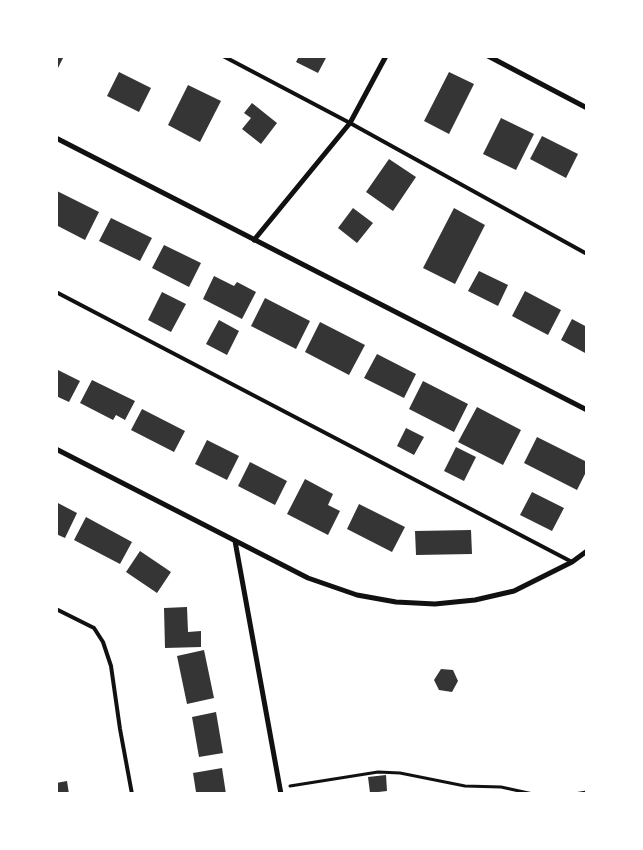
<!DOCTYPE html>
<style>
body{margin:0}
#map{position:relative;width:643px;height:850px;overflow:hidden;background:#fff;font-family:Helvetica,sans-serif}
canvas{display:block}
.frame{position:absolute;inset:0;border:58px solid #fff;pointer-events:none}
</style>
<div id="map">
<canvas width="643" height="850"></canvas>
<div class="frame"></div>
</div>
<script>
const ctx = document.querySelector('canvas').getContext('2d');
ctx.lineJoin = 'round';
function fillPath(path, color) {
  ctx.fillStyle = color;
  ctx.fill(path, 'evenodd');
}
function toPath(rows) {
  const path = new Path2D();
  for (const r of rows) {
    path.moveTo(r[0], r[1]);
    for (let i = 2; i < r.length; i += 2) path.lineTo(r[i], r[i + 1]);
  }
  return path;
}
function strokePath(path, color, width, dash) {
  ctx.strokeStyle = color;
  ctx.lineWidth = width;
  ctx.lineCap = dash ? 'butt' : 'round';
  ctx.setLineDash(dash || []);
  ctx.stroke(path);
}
fillPath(toPath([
 [56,56,64,56,58,68,56,68],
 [299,56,327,56,318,73,296,62],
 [119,72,151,88,139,112,107,96],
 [449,72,474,84,449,134,424,121],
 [188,85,221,101,200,142,168,125],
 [252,103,277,123,261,144,242,129,251,118,244,113],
 [501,118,534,134,516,170,483,154],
 [542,136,578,154,566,178,530,159],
 [389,159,416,177,393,211,366,192],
 [57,191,99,212,85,240,56,225],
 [353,208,373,223,357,243,338,228],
 [454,208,485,225,455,284,423,268],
 [111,218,152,238,140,261,99,241],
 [164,245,201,263,189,287,152,268],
 [479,271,508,285,498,306,468,291],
 [214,276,234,286,237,282,256,292,242,319,203,299],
 [525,291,561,310,548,335,512,316],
 [162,292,186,304,171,332,148,320],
 [265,298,310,321,296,349,251,326],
 [572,319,587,327,587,354,561,340],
 [219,320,239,331,227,355,206,344],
 [320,322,365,345,349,375,305,352],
 [377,354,416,374,404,398,364,378],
 [56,369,80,381,69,402,56,396],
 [92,380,135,401,125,420,116,415,113,420,80,403],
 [423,381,468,404,454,432,409,409],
 [477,407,521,430,503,465,458,442],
 [142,409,185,431,174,452,131,430],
 [406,428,424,437,414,455,397,446],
 [537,437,587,462,587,470,577,490,524,463],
 [207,440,239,456,227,480,195,464],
 [456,447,476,457,464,481,444,471],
 [250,462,287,481,275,505,238,486],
 [305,479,333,494,328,505,340,511,328,535,287,514],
 [532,492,564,508,552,531,520,515],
 [56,502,77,513,65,538,56,534],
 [359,504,405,527,392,552,347,529],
 [86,517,132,542,120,564,74,540],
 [471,530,472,554,416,555,415,531],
 [140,551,171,572,157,593,126,572],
 [187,607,188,632,201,631,201,647,165,648,164,608],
 [204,650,214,698,187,704,177,656],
 [441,669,453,670,458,681,452,692,439,690,434,680],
 [216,712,223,753,199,757,192,717],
 [222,768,226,794,190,794,196,792,193,773],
 [386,775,387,791,370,793,368,777],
 [67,781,69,794,56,794,56,783]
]), '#353535');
strokePath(toPath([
 [290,786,378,772,400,773,465,786,501,787,533,794],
 [574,794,587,792]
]), '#111', 3);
strokePath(toPath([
 [223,56,350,123,587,254],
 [56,292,572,562],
 [56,609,94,628,103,642,111,666,120,729,132,794]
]), '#111', 4);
strokePath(toPath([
 [488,56,587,108],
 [56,138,587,410],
 [254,240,350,123,386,56],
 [56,449,308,578,357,595,396,602,435,604,475,600,514,591,572,562,587,551],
 [235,541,281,794]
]), '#111', 5);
</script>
